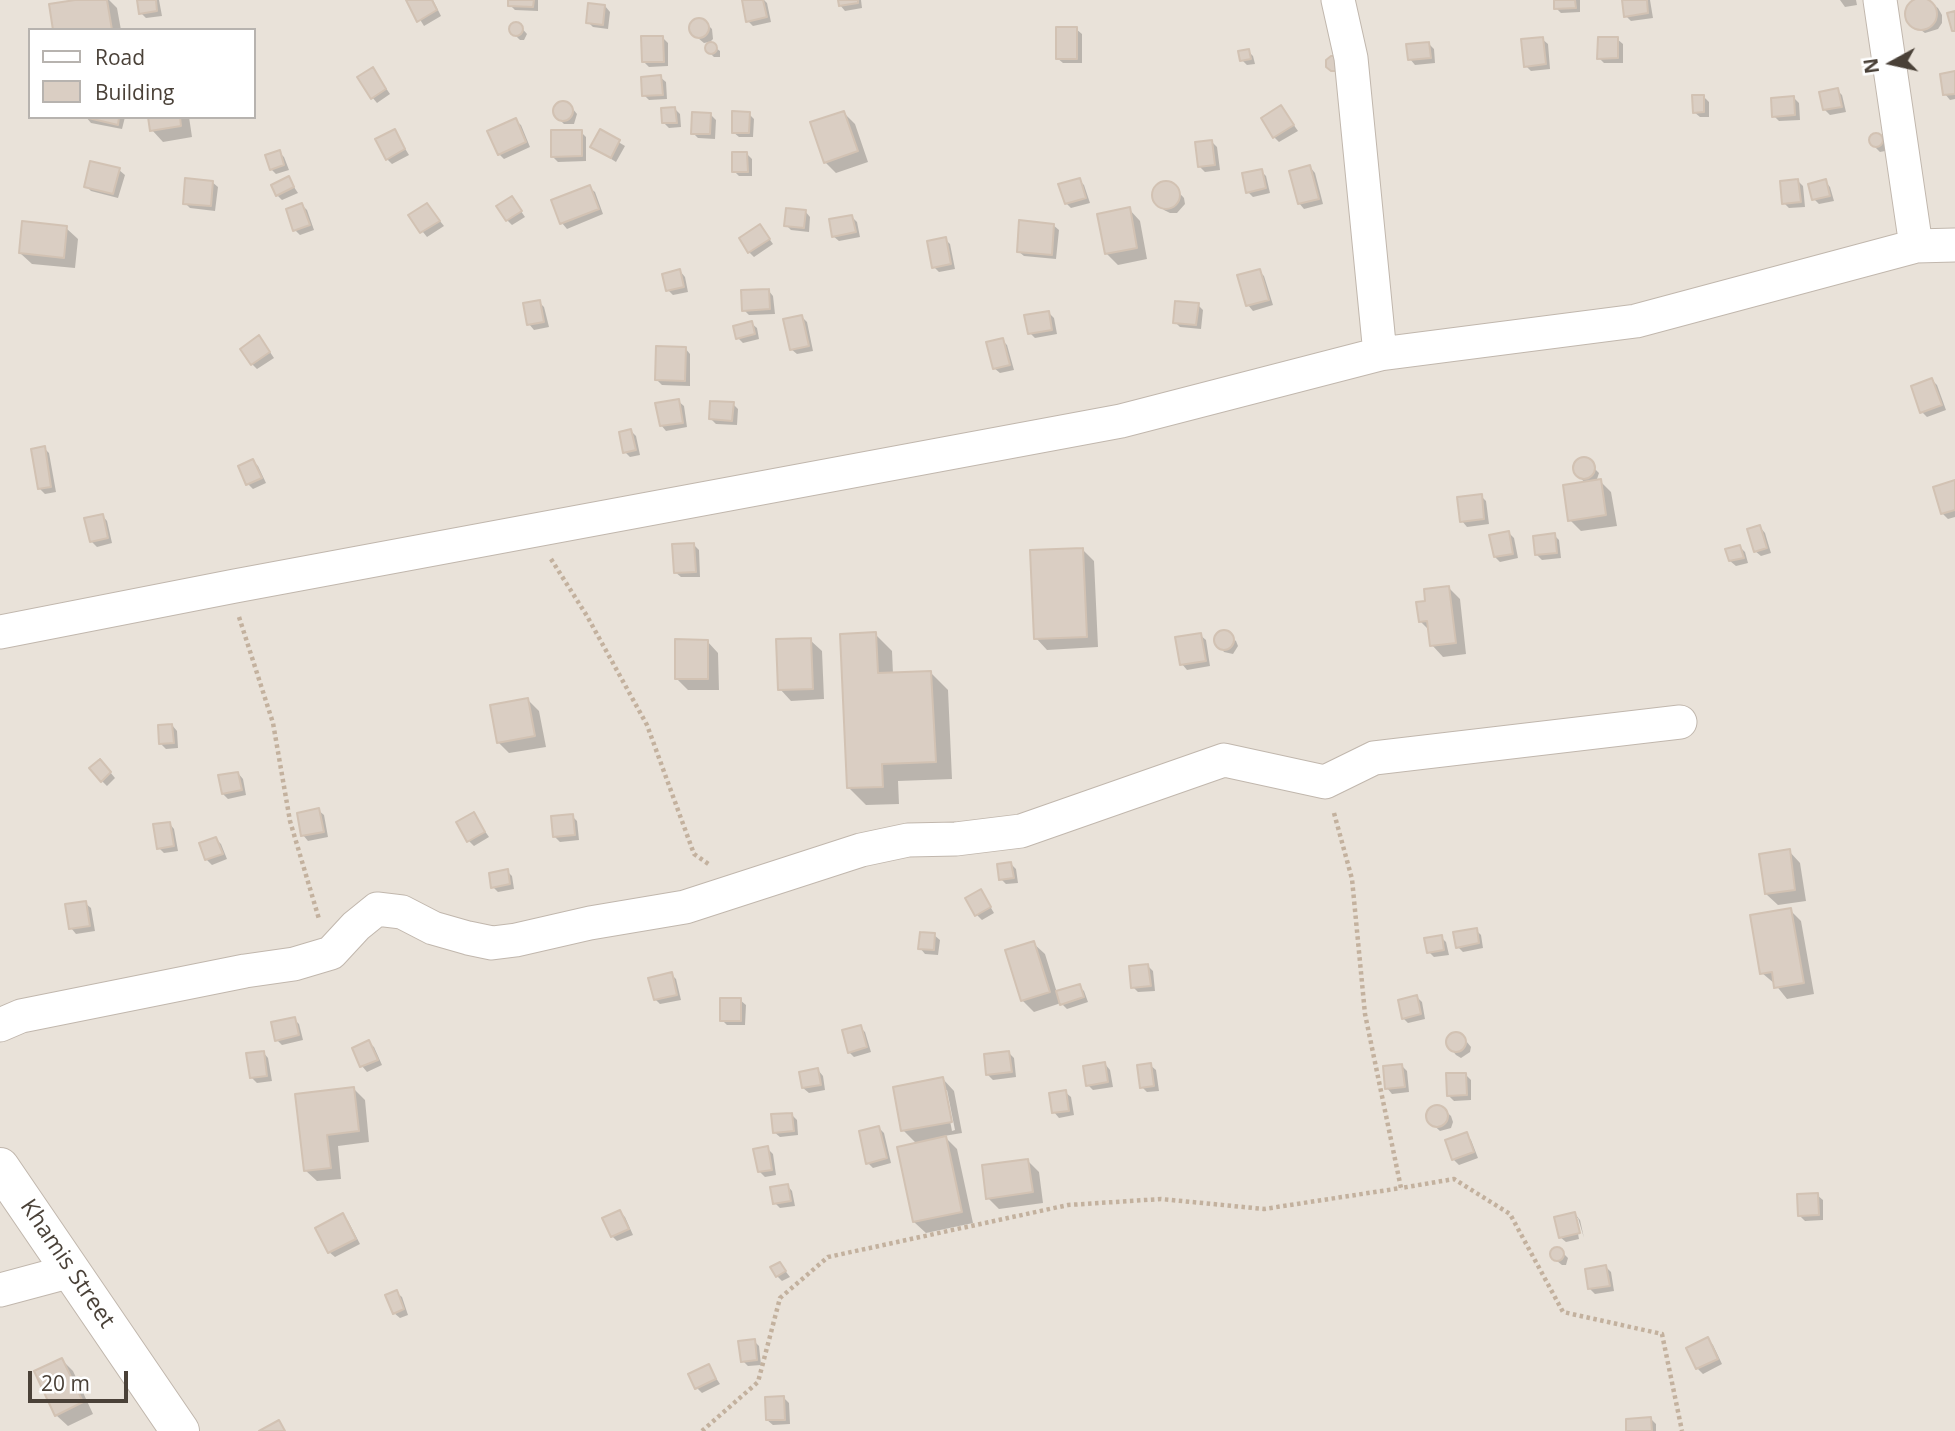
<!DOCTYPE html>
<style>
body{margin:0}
#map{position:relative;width:1955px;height:1431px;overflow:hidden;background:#f5f1eb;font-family:"Open Sans",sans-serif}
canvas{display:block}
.legend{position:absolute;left:28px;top:28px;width:228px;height:91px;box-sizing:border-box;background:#fff;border:2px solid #b7b3af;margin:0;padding:9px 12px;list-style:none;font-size:21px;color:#4a4138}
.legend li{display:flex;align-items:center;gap:14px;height:35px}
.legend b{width:35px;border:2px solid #b7b3af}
.north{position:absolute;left:1857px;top:28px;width:70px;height:70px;-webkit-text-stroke:5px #fff;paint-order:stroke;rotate:262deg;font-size:19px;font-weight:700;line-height:28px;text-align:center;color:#4a4138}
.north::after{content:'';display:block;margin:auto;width:24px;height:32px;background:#4a4138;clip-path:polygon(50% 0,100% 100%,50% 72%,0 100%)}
.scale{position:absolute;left:28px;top:1371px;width:100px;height:32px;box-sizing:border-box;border:4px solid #4a4138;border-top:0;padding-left:9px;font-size:21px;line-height:24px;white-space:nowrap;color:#4a4138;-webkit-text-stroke:5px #fff;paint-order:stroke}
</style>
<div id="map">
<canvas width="1955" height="1431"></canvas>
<ul class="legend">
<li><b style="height:9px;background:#fff"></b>Road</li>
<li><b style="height:19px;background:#dacec3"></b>Building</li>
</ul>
<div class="north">N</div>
<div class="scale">20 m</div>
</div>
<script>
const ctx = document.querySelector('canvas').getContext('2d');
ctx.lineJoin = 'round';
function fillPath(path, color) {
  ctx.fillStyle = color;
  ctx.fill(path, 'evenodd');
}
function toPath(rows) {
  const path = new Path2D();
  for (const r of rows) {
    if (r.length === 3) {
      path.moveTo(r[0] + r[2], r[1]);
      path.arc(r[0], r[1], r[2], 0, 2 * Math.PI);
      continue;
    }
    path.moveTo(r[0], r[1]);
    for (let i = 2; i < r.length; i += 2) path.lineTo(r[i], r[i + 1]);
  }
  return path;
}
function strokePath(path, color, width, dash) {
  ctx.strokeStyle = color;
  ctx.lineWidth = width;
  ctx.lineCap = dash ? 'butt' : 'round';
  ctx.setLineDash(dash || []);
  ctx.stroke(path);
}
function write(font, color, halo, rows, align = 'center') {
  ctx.font = font + ' "Open Sans",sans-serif';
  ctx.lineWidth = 5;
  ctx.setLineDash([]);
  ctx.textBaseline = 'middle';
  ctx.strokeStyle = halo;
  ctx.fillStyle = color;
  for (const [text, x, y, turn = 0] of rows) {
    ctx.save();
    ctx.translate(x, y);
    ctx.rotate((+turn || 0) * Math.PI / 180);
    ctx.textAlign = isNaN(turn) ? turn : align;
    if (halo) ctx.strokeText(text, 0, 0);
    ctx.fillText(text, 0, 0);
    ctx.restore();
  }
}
fillPath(toPath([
 [0,0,1955,0,1955,1431,0,1431],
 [30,30,254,30,254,117,30,117]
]), '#e9e2d9');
fillPath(toPath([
 [86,0,109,0,117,8,121,30,54,30],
 [139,0,159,0,162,16,146,18,141,13],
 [408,0,433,0,441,16,424,26],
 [510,0,538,0,538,11,515,10,510,5],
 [752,0,764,0,767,3,771,22,753,26,748,21],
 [839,0,861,0,862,8,845,11,840,5],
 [1556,0,1580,0,1580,12,1561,13,1556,8],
 [1623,0,1650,0,1653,18,1631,21,1626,16],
 [1840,0,1856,0,1857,5,1845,7],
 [1915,0,1927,0,1938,8,1942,15,1942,23,1938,29,1925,33,1911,23,1908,17,1907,10],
 [605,6,610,12,608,29,593,27,588,22],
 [696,20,706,23,712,29,713,39,709,43,720,51,720,57,714,57,709,52,709,42,704,43,693,34,691,29],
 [514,24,518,24,527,34,524,40,520,40,511,31],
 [1076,29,1082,34,1082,63,1063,63,1057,58],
 [663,38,668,43,668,66,649,67,643,61],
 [1542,39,1548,44,1550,69,1531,71,1526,66],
 [1617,39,1623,44,1623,63,1604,63,1599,58],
 [1429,44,1434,49,1435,63,1415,65,1410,59],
 [1248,51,1253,56,1255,64,1247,65,1242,60],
 [373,69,390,94,377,103,372,97],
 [1955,73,1955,99,1950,100,1945,94],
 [660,77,666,82,667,99,649,100,644,95],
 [1837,90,1842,95,1846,112,1830,115,1825,110],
 [1703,96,1709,102,1709,117,1700,117,1694,112],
 [1794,98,1799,103,1800,120,1779,121,1774,116],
 [557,104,568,104,573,109,577,114,574,124,564,124,558,118,555,114],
 [1281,107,1298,131,1279,142,1274,137],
 [675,109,680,114,681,127,669,128,664,123],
 [844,113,855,124,868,162,836,173,825,162],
 [710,114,716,120,715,139,698,138,693,133],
 [749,114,754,119,753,137,739,137,733,132],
 [86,117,125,117,122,129,91,123],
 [150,117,189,117,192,137,163,142,152,130],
 [515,120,521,125,530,147,504,159,499,154],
 [600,131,625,146,616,162,592,147],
 [395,132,409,155,392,164,387,159],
 [581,132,586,137,586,161,558,162,553,157],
 [1873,134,1878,134,1887,143,1885,151,1880,152,1870,142],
 [1212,142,1217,147,1220,170,1205,172,1200,167],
 [279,152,284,157,289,170,276,174,271,169],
 [747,154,752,159,752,176,739,176,734,171],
 [1310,167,1315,173,1323,204,1304,209,1299,203],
 [119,170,125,175,118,198,91,191,86,186],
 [1261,171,1266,176,1270,193,1253,197,1248,192],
 [288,178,298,193,282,200,277,195],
 [1079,180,1084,185,1090,203,1071,208,1066,203],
 [1798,181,1803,186,1805,207,1789,208,1784,203],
 [1825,181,1830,187,1834,201,1819,204,1814,199],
 [212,182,218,187,215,211,190,208,185,203],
 [1165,183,1170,183,1184,198,1185,204,1177,213,1170,213,1164,210,1154,198,1155,191],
 [589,187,595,192,603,214,567,229,562,223],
 [512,198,525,217,512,225,507,220],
 [302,205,307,210,314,230,300,235,295,230],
 [427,205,444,226,427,237,410,216],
 [1129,209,1140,221,1147,259,1118,265,1106,253],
 [805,211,810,217,809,232,791,230,786,225],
 [852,217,857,222,860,237,839,241,833,236],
 [1053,225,1059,230,1056,259,1024,256,1018,251],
 [760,226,773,244,754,257,749,252],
 [66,228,78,239,75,268,32,264,20,253],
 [945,239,950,244,955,269,939,272,934,267],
 [680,271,685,277,688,292,673,295,668,290],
 [1259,271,1264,276,1273,305,1253,311,1248,305],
 [768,290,773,296,775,314,749,315,744,310],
 [539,302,544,307,549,327,534,330,529,324],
 [1198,305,1203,310,1201,329,1180,327,1175,322],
 [1049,313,1054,318,1057,334,1035,338,1030,333],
 [802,317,807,322,813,351,797,354,791,349],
 [751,323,757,328,759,339,743,343,738,338],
 [1002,340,1007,345,1014,370,1000,373,994,368],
 [264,343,274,358,257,369,252,364],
 [685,348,690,354,690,386,662,385,657,380],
 [1932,380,1937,385,1946,410,1927,417,1922,412],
 [678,401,684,406,687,427,666,431,661,425],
 [733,404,738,409,737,425,716,424,711,419],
 [631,431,636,436,640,455,630,457,625,452],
 [44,448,49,453,56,492,45,494,40,489],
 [1585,459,1599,473,1596,482,1600,481,1611,492,1617,526,1581,531,1570,520,1585,483,1574,470,1579,460],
 [253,461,258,466,266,483,253,489,248,484],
 [1955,482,1955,517,1948,519,1943,514,1935,488],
 [1481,496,1486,501,1489,524,1467,527,1462,521],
 [102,515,107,521,112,543,97,547,92,542],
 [1760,527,1765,533,1771,553,1761,556,1755,551],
 [1509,533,1514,538,1518,558,1500,562,1495,557],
 [1554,535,1559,540,1561,558,1542,560,1537,555],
 [694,545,699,550,700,577,681,577,675,572],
 [1740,547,1745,552,1748,563,1736,566,1730,561],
 [1082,549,1094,561,1098,647,1047,650,1036,638],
 [1449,588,1460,599,1466,654,1443,657,1432,645,1430,631,1420,621,1427,603],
 [1225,632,1236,641,1238,646,1233,654,1224,652,1216,641,1221,633],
 [875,634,892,651,893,674,931,673,948,690,952,779,898,781,899,804,866,805,849,788],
 [1200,635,1206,640,1210,666,1187,670,1182,664],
 [810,640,822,651,824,699,791,701,780,689],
 [707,641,718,653,719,690,688,690,676,678],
 [528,700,539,711,546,747,509,753,498,742],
 [172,725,177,731,178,748,166,749,161,744],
 [105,766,115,778,107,786,102,781],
 [238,773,243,779,246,795,228,799,223,794],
 [318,810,324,815,328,837,308,841,303,835],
 [473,814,489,837,474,846,469,841],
 [572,816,577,821,579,840,560,842,555,837],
 [169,823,174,829,178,851,164,853,159,848],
 [216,839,221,844,227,859,212,865,206,859],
 [1789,851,1800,863,1806,901,1778,905,1766,894],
 [1011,864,1016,869,1018,883,1006,884,1001,879],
 [507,871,512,876,514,889,498,892,493,887],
 [981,891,994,913,982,920,977,915],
 [85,903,91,908,95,931,76,934,71,928],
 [1790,910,1801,921,1814,994,1787,999,1775,984,1762,973],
 [1476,930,1481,935,1483,948,1463,952,1458,947],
 [934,935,940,940,938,955,925,954,920,948],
 [1441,937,1446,942,1449,955,1434,957,1429,952],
 [1033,943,1045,954,1057,993,1079,986,1084,991,1088,1002,1067,1009,1061,1003,1034,1012,1022,1000],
 [1148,966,1153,971,1155,991,1138,992,1133,987],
 [671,974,676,979,681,1000,660,1004,655,999],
 [1417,997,1422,1002,1425,1019,1408,1023,1403,1018],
 [740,1000,746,1005,745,1025,727,1025,722,1020],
 [294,1019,299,1024,303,1040,282,1045,277,1040],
 [860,1027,865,1032,871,1052,854,1057,849,1052],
 [1452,1034,1462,1036,1471,1047,1470,1052,1461,1058,1456,1055,1447,1044],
 [368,1042,374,1047,382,1065,367,1072,362,1066,354,1048],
 [263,1052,268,1058,272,1081,257,1083,252,1078],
 [1009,1053,1014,1058,1016,1077,993,1080,988,1075],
 [1105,1064,1110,1070,1113,1087,1093,1090,1088,1085],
 [1150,1065,1156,1070,1159,1091,1147,1092,1142,1087],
 [1402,1066,1407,1071,1409,1092,1392,1094,1387,1088],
 [818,1070,823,1076,825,1090,809,1093,803,1088],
 [1465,1074,1471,1080,1471,1100,1454,1101,1449,1096],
 [943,1079,954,1091,962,1133,944,1136,957,1149,973,1223,926,1233,914,1222,917,1144,903,1130],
 [944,1090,947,1090,955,1130,952,1131],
 [354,1089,365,1100,369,1142,338,1146,341,1179,317,1181,305,1170],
 [1065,1092,1071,1097,1074,1115,1059,1118,1054,1112],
 [1434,1106,1440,1106,1451,1116,1453,1122,1451,1128,1440,1131,1429,1121,1427,1115,1429,1110],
 [791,1114,797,1120,798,1135,780,1137,774,1132],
 [879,1128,884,1133,891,1163,873,1168,868,1163],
 [1466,1134,1471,1140,1478,1158,1459,1165,1454,1160,1447,1141],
 [767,1148,773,1154,776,1175,765,1177,759,1171],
 [1027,1160,1039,1172,1043,1203,999,1209,988,1198],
 [787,1185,792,1191,795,1206,780,1208,775,1203],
 [1817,1195,1823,1200,1823,1220,1805,1221,1799,1215],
 [620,1212,625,1217,633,1235,617,1241,612,1236],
 [1575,1214,1580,1220,1584,1238,1578,1218,1575,1218,1579,1239,1566,1242,1560,1237],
 [343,1216,348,1221,360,1244,335,1257,329,1252],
 [1559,1249,1568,1258,1566,1265,1562,1265,1552,1257,1552,1253],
 [780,1264,790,1277,782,1281,777,1276],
 [1606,1267,1611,1272,1614,1291,1595,1294,1590,1289],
 [396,1292,402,1297,408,1315,400,1318,394,1313],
 [1708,1339,1713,1345,1722,1364,1703,1374,1697,1368,1688,1349],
 [754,1341,759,1346,761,1365,748,1366,743,1361],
 [62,1360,73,1371,93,1414,68,1426,56,1415],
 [708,1366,720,1384,702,1393,697,1388],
 [784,1398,789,1403,790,1424,773,1425,767,1420],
 [1651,1419,1656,1424,1656,1431,1628,1431]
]), '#0003');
const building = toPath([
 [1921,14,16],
 [75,0,107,0,112,30,53,30,49,4,75,0],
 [137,0,156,0,157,11,139,14,137,0],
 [406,0,432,0,437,10,417,22,406,0],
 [508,0,534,0,533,7,508,6,508,0],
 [742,0,763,0,767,17,746,22,742,0],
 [838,0,858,0,858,3,839,6,838,0],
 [1554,0,1575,0,1576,8,1554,9,1554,0],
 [1622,0,1647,0,1648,13,1624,17,1622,0],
 [588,3,605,5,603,25,586,23,588,3],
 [1955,11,1955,31,1952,31,1947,13,1955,11],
 [699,28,10],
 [516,29,7],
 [1056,27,1077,27,1077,59,1056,59,1056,27],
 [641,36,663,36,664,62,642,62,641,36],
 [1543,37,1546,64,1524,67,1521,39,1543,37],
 [1598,37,1618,37,1618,58,1597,59,1598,37],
 [1429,42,1431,58,1408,60,1406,44,1429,42],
 [711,48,6],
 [1249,49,1251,59,1240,61,1238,51,1249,49],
 [1331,56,1337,56,1337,71,1331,71,1326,67,1326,60,1331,56],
 [373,67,386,89,371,99,357,77,373,67],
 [1955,71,1955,94,1943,95,1940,74,1955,71],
 [661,75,663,95,642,96,641,77,661,75],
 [1838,88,1842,107,1823,110,1819,92,1838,88],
 [1692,95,1704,95,1704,112,1693,113,1692,95],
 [1794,96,1795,115,1772,117,1771,98,1794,96],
 [563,111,10],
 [1281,105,1294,125,1273,138,1261,118,1281,105],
 [675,107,677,123,662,123,661,108,675,107],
 [732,111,750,112,749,133,732,133,732,111],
 [844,111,858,151,824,163,810,122,844,111],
 [692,112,711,113,710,134,691,134,692,112],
 [84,117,119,117,118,125,84,117],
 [148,117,180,117,181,126,150,131,148,117],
 [516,118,526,142,498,155,487,131,516,118],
 [395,129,405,149,386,160,375,139,395,129],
 [600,129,620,140,611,158,590,147,600,129],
 [551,130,582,130,582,156,551,157,551,130],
 [1876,140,7],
 [1212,140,1215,165,1198,167,1195,142,1212,140],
 [280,150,284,165,270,170,265,155,280,150],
 [732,152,747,152,748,172,732,172,732,152],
 [90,161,120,168,113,194,84,187,90,161],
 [1310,165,1319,199,1298,204,1289,171,1310,165],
 [1262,169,1266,188,1246,193,1242,173,1262,169],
 [289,176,294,187,276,196,271,185,289,176],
 [185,178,213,181,211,206,183,204,185,178],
 [1080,178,1086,198,1065,204,1058,184,1080,178],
 [1798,179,1801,202,1782,204,1780,181,1798,179],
 [1826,179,1830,196,1812,200,1808,184,1826,179],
 [1166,195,14],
 [590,185,599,209,560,224,551,200,590,185],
 [512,196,522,211,506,221,496,206,512,196],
 [302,203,310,225,293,231,286,209,302,203],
 [427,203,440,221,420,233,408,215,427,203],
 [1130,207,1137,248,1105,254,1097,214,1130,207],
 [786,208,806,210,804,228,784,226,786,208],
 [852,215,856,232,832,237,829,219,852,215],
 [1019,220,1054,224,1052,255,1017,252,1019,220],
 [22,221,67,226,64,258,19,253,22,221],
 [760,224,770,239,748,253,739,238,760,224],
 [946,237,951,264,932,268,927,241,946,237],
 [680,269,684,287,666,291,662,274,680,269],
 [1260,269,1269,300,1246,306,1237,275,1260,269],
 [769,289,770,309,742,311,741,290,769,289],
 [540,300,544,322,527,325,523,303,540,300],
 [1175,301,1199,303,1196,325,1173,323,1175,301],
 [1049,311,1052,330,1028,334,1024,315,1049,311],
 [802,315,809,346,790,350,783,319,802,315],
 [752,321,755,334,736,339,733,326,752,321],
 [259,335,270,352,251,365,240,349,259,335],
 [1003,338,1010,365,993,369,986,342,1003,338],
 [656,346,686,347,685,381,655,380,656,346],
 [1932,378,1942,405,1920,413,1911,386,1932,378],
 [679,399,683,423,660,426,655,403,679,399],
 [710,401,734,402,732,421,709,419,710,401],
 [631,429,636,450,623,453,619,432,631,429],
 [45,446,51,487,38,489,31,449,45,446],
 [1584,468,11],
 [253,459,262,478,246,485,238,466,253,459],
 [1601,479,1606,515,1568,521,1563,485,1601,479],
 [1955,480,1955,510,1941,514,1933,487,1955,480],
 [1482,494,1484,519,1460,522,1457,497,1482,494],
 [103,514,108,538,90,542,84,518,103,514],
 [1760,525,1767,548,1754,552,1747,529,1760,525],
 [1509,531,1513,554,1494,557,1489,535,1509,531],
 [1555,533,1557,553,1535,555,1533,536,1555,533],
 [694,543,696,572,674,573,672,544,694,543],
 [1740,545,1744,558,1729,561,1725,549,1740,545],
 [1083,548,1087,637,1034,639,1030,550,1083,548],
 [1449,586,1456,643,1430,646,1427,621,1419,622,1416,602,1425,601,1424,589,1449,586],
 [1224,640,10],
 [876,632,878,673,931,671,936,762,882,764,883,787,847,788,840,634,876,632],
 [1201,633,1206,661,1180,665,1175,637,1201,633],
 [811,638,813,689,778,690,776,639,811,638],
 [675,639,708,640,708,679,675,679,675,639],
 [528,698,535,736,497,743,490,705,528,698],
 [172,724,174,743,159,744,158,725,172,724],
 [100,759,111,772,101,782,89,768,100,759],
 [238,772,242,790,222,794,218,775,238,772],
 [319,808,324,832,301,836,297,813,319,808],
 [474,812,485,832,467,842,456,822,474,812],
 [573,814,575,835,553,837,551,816,573,814],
 [170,822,174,846,157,849,153,824,170,822],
 [216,837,223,854,205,860,199,843,216,837],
 [1790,849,1795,890,1765,894,1759,854,1790,849],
 [1011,862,1014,878,999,880,997,864,1011,862],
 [508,869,510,884,491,888,489,873,508,869],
 [981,889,991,907,975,916,965,898,981,889],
 [86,901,90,926,69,929,65,904,86,901],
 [1791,908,1804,983,1774,988,1772,972,1760,974,1750,915,1791,908],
 [1477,928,1479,943,1456,948,1453,932,1477,928],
 [920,932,935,933,934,950,918,949,920,932],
 [1442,935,1444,950,1427,953,1424,938,1442,935],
 [1034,941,1050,992,1021,1001,1005,950,1034,941],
 [1148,964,1151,986,1131,988,1129,966,1148,964],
 [672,972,677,995,654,1000,648,978,672,972],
 [1080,984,1084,997,1060,1005,1056,991,1080,984],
 [1417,995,1421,1014,1402,1019,1398,1000,1417,995],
 [720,998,741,998,741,1021,720,1021,720,998],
 [295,1017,299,1035,275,1041,271,1022,295,1017],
 [861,1025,867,1047,848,1053,842,1030,861,1025],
 [1456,1042,10],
 [369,1040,378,1060,360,1067,352,1048,369,1040],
 [264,1051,267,1076,250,1078,246,1053,264,1051],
 [1009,1051,1012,1072,986,1075,984,1054,1009,1051],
 [1105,1062,1108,1082,1086,1086,1083,1066,1105,1062],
 [1151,1063,1154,1086,1140,1088,1137,1065,1151,1063],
 [1402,1064,1405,1087,1385,1089,1383,1066,1402,1064],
 [818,1068,821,1085,802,1088,799,1072,818,1068],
 [1446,1073,1466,1073,1467,1095,1447,1096,1446,1073],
 [943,1077,952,1122,901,1131,893,1087,943,1077],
 [354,1087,359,1131,327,1135,331,1168,304,1171,295,1094,354,1087],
 [1066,1090,1069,1111,1052,1113,1049,1093,1066,1090],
 [1437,1116,11],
 [792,1113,794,1131,773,1133,771,1114,792,1113],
 [879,1126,887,1158,866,1164,859,1131,879,1126],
 [1467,1132,1474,1152,1452,1160,1445,1140,1467,1132],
 [946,1136,962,1212,913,1222,897,1147,946,1136],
 [768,1146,772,1170,758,1172,753,1149,768,1146],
 [1028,1159,1033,1192,986,1199,982,1165,1028,1159],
 [788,1184,791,1201,773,1204,770,1187,788,1184],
 [1818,1193,1819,1215,1798,1216,1797,1194,1818,1193],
 [620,1210,629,1229,611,1237,602,1218,620,1210],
 [1575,1212,1580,1233,1559,1238,1554,1217,1575,1212],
 [343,1213,356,1239,328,1253,315,1228,343,1213],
 [1557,1254,7],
 [780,1262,786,1271,776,1277,770,1267,780,1262],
 [1606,1265,1610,1286,1588,1289,1585,1269,1606,1265],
 [397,1290,404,1309,393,1314,385,1295,397,1290],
 [1708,1337,1718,1359,1696,1369,1686,1348,1708,1337],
 [755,1339,757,1360,741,1362,738,1341,755,1339],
 [62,1358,83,1402,55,1416,34,1371,62,1358],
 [709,1364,716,1379,695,1389,688,1374,709,1364],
 [784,1396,785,1420,766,1420,765,1397,784,1396],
 [1651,1417,1652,1431,1626,1431,1626,1419,1651,1417],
 [279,1420,285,1431,259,1431,279,1420]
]);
fillPath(building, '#dacec3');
strokePath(building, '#d2c2b3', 2);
const minor = toPath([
 [1338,0,1351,58,1380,354],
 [1880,0,1916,246],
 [0,632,235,586,1121,421,1380,354,1636,321,1916,246,1955,245],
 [0,1025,21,1016,245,971,294,964,331,953,356,926,377,909,402,912,433,928,468,938,492,943,516,940,590,923,685,907,861,850,908,840,956,839,1021,831,1224,760,1325,782,1374,758,1680,722],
 [0,1290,71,1271]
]);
const tertiary = toPath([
 [0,1167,180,1431]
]);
strokePath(minor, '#c1b7ad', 35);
strokePath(tertiary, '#c1b7ad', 40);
strokePath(toPath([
 [551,559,587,616,647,725,694,854,710,865],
 [239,617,273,723,290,821,319,919],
 [1334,813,1352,879,1365,1014,1401,1188,1454,1179,1510,1214,1563,1312,1662,1334,1682,1431],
 [702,1431,758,1382,780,1298,828,1257,1068,1205,1161,1199,1264,1209,1401,1188]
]), '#c3b19e', 4.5, [3.5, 3.5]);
strokePath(minor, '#fff', 33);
strokePath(tertiary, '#fff', 38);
write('23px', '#4a4138', '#fff', [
 ["Khamis Street",67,1264,56]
]);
</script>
